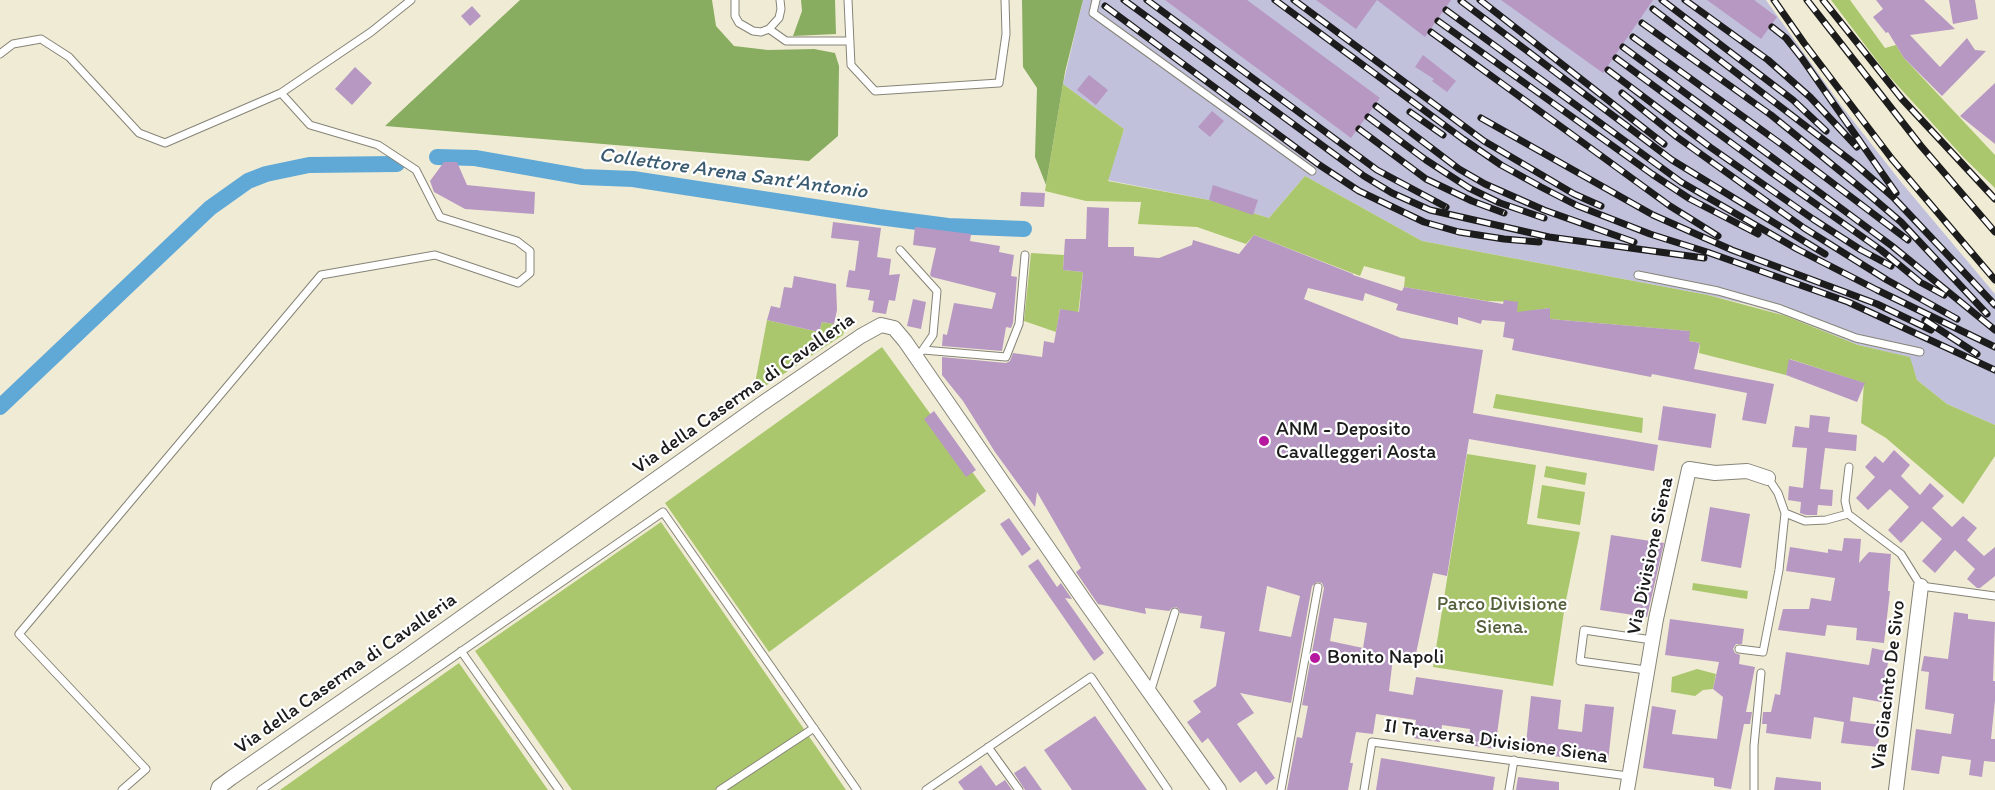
<!DOCTYPE html>
<style>
body{margin:0}
canvas{display:block;background:#f0ebd4}
</style>
<canvas width="1995" height="790"></canvas>
<script>
const ctx = document.querySelector('canvas').getContext('2d');
ctx.lineJoin = 'round';
function fillPath(path, color) {
  ctx.fillStyle = color;
  ctx.fill(path, 'evenodd');
}
function toPath(rows) {
  const path = new Path2D();
  for (const r of rows) {
    path.moveTo(r[0], r[1]);
    for (let i = 2; i < r.length; i += 2) path.lineTo(r[i], r[i + 1]);
  }
  return path;
}
function strokePath(path, color, width, dash) {
  ctx.strokeStyle = color;
  ctx.lineWidth = width;
  ctx.lineCap = dash ? 'butt' : 'round';
  ctx.setLineDash(dash || []);
  ctx.stroke(path);
}
function write(font, color, halo, rows, align = 'center') {
  ctx.font = font + ' Itim,sans-serif';
  ctx.lineWidth = 4.5;
  ctx.setLineDash([]);
  ctx.textBaseline = 'middle';
  ctx.strokeStyle = halo;
  ctx.fillStyle = color;
  for (const [text, x, y, turn = 0] of rows) {
    ctx.save();
    ctx.translate(x, y);
    ctx.rotate((+turn || 0) * Math.PI / 180);
    ctx.textAlign = isNaN(turn) ? turn : align;
    if (halo) ctx.strokeText(text, 0, 0);
    ctx.fillText(text, 0, 0);
    ctx.restore();
  }
}
fillPath(toPath([
 [1083,0,1766,0,1840,104,1901,182,1995,294,1995,425,1947,404,1917,380,1909,357,1858,345,1787,316,1750,305,1708,295,1422,241,1305,176,1269,218,1209,200,1107,180,1124,129,1063,84]
]), '#c2c1dc');
fillPath(toPath([
 [1831,0,1850,0,1885,48,1896,45,1904,58,1995,155,1995,188,1965,159,1887,74],
 [1063,84,1124,129,1108,181,1209,200,1269,218,1305,176,1422,241,1708,295,1786,316,1858,345,1910,357,1917,380,1947,404,1995,425,1995,456,1963,504,1886,438,1861,423,1864,383,1790,359,1786,375,1699,353,1700,343,1689,341,1689,331,1550,319,1550,308,1536,310,1516,321,1517,302,1487,301,1404,287,1405,277,1364,266,1360,276,1254,235,1246,244,1197,227,1138,224,1141,202,1086,201,1045,191],
 [1031,253,1064,255,1063,270,1083,272,1078,314,1060,309,1056,332,1024,321],
 [767,320,819,332,822,322,834,324,846,324,843,335,753,394],
 [882,347,986,491,769,652,665,503],
 [1496,394,1643,418,1642,433,1493,408],
 [1467,454,1536,465,1527,524,1580,532,1565,605,1553,686,1433,667],
 [1546,466,1587,473,1585,485,1544,477],
 [1542,485,1585,492,1580,525,1537,518],
 [661,522,846,790,572,790,475,651],
 [1693,583,1748,591,1747,599,1692,590],
 [459,663,548,790,280,790],
 [1697,669,1716,674,1713,689,1703,690,1695,696,1671,692,1672,677]
]), '#abc76d');
fillPath(toPath([
 [520,0,712,0,716,26,734,46,768,50,814,49,835,53,839,66,838,136,809,161,385,126],
 [801,0,835,0,836,34,793,36,802,11],
 [1022,0,1083,0,1065,72,1046,185,1035,157,1037,88,1023,67]
]), '#88ac60');
strokePath(toPath([
 [437,157,475,158,583,177,633,179,879,217,948,226,1024,229],
 [0,407,210,208,248,181,266,174,309,165,397,164]
]), '#60a9d7', 16);
fillPath(toPath([
 [1165,0,1247,0,1380,98,1351,138],
 [1316,0,1451,0,1425,37,1377,0,1356,29],
 [1501,0,1653,0,1603,73],
 [1707,0,1754,0,1777,17,1761,39],
 [1876,0,1924,0,1955,29,1910,35,1940,67,1967,38,1975,50,1986,51,1942,96,1904,58,1888,32,1886,33,1873,17,1883,9],
 [1949,0,1975,0,1978,19,1953,24],
 [472,6,481,16,470,26,461,16],
 [1423,55,1456,81,1447,92,1432,81,1434,79,1415,67],
 [355,67,372,83,352,105,335,89],
 [1089,75,1108,90,1096,105,1077,90],
 [1995,83,1995,144,1960,116],
 [1212,111,1224,121,1210,137,1198,127],
 [444,162,457,162,467,185,535,192,534,214,465,209,434,192,430,181],
 [1213,185,1258,200,1253,215,1209,200],
 [1021,192,1045,193,1044,207,1020,206],
 [1087,207,1109,208,1108,247,1134,247,1134,256,1159,258,1192,245,1193,240,1239,254,1254,235,1353,274,1353,275,1402,291,1404,287,1503,304,1504,300,1518,302,1517,312,1550,308,1550,319,1690,331,1689,341,1700,343,1694,369,1774,384,1766,424,1742,420,1747,393,1652,374,1651,377,1512,350,1514,339,1503,337,1505,322,1482,320,1481,324,1458,317,1458,325,1396,310,1398,304,1365,293,1363,301,1308,288,1304,299,1401,338,1483,350,1473,413,1658,445,1654,471,1469,439,1447,576,1433,573,1414,663,1393,658,1389,691,1413,695,1416,677,1503,690,1495,749,1468,745,1470,729,1442,725,1440,742,1413,738,1416,720,1376,714,1373,734,1356,732,1350,763,1353,763,1348,790,1287,790,1297,737,1302,738,1308,706,1302,705,1324,588,1322,583,1317,582,1312,586,1291,703,1240,693,1254,713,1237,724,1275,778,1266,785,1256,771,1240,783,1208,738,1202,743,1187,722,1201,712,1193,701,1216,686,1225,632,1200,628,1202,616,1180,613,1179,609,1176,607,1172,608,1169,611,1145,608,1146,614,1098,604,1076,572,1081,568,1037,492,1035,507,995,452,963,401,942,375,942,357,1006,363,1010,361,1013,353,1042,357,1044,341,1054,343,1060,309,1079,312,1083,272,1063,270,1065,239,1086,239],
 [1267,586,1300,596,1291,637,1259,631],
 [1334,618,1367,623,1363,648,1330,641],
 [833,222,881,228,877,257,891,259,889,275,900,274,895,301,889,300,886,314,872,312,874,301,868,300,870,290,846,287,849,270,855,271,859,241,831,238],
 [915,227,971,234,970,241,1000,246,999,252,1014,255,1011,276,1017,277,1013,323,1011,328,1006,327,1002,351,942,346,943,334,947,335,954,303,992,309,996,293,932,277,930,275,936,248,913,245],
 [794,276,836,284,837,310,834,324,822,322,819,332,767,320,771,306,780,308,784,287,792,288],
 [913,299,926,302,921,329,907,326],
 [1789,359,1865,383,1857,402,1786,375],
 [1663,406,1716,414,1711,448,1658,440],
 [934,411,976,470,966,477,924,419],
 [1810,415,1830,417,1828,432,1857,435,1856,451,1825,448,1820,489,1833,490,1832,506,1818,505,1817,515,1806,515,1800,513,1801,502,1788,500,1789,486,1803,488,1807,448,1792,447,1795,426,1809,428],
 [1894,450,1910,465,1901,476,1920,495,1930,483,1944,496,1932,508,1952,527,1963,516,1977,528,1967,540,1984,556,1995,547,1995,576,1980,588,1977,588,1967,579,1975,569,1955,550,1935,573,1922,561,1942,539,1922,521,1901,543,1888,530,1909,507,1890,489,1868,510,1856,498,1875,477,1865,467,1875,456,1883,463],
 [1710,507,1750,514,1741,568,1701,561],
 [1009,518,1031,549,1022,556,1000,524],
 [1611,535,1664,543,1647,617,1600,610],
 [1844,538,1861,539,1859,563,1869,552,1891,554,1888,591,1890,591,1884,643,1856,640,1857,628,1827,625,1825,636,1778,630,1783,609,1809,609,1811,598,1831,601,1835,578,1786,571,1790,547,1828,553,1828,549,1842,551],
 [1038,559,1057,587,1061,583,1072,599,1065,598,1104,653,1094,661,1028,566],
 [1954,612,1968,614,1968,619,1995,622,1993,681,1995,681,1995,700,1991,739,1995,739,1995,762,1984,761,1982,777,1969,775,1971,760,1942,756,1939,774,1911,770,1916,729,1951,734,1954,714,1925,709,1929,672,1921,671,1924,656,1948,659],
 [1670,619,1744,629,1742,644,1736,644,1733,649,1735,653,1740,655,1739,664,1755,667,1746,712,1752,712,1750,724,1744,724,1731,789,1714,786,1714,778,1643,768,1652,706,1676,710,1672,734,1717,739,1723,697,1713,689,1719,662,1665,655],
 [1872,648,1890,652,1887,668,1892,669,1886,703,1853,697,1850,721,1881,725,1878,747,1841,743,1844,722,1814,717,1811,739,1766,733,1767,724,1762,724,1763,712,1771,712,1775,694,1780,695,1786,652,1869,665],
 [1531,696,1561,700,1558,729,1582,732,1585,704,1614,707,1608,762,1525,753],
 [1095,716,1147,790,1072,790,1044,750],
 [1381,758,1495,777,1493,790,1376,790],
 [981,765,996,786,1005,780,1012,790,964,790,958,782],
 [1025,766,1042,790,1025,790,1014,773],
 [1518,777,1559,782,1559,790,1516,790],
 [1776,777,1821,782,1821,790,1774,790]
]), '#b798c2');
const service = toPath([
 [735,0,735,16,739,23,753,31,761,32,769,29,779,18,781,9,780,0],
 [848,0,851,65,875,91,999,83,1006,34,1005,0],
 [1096,0,1093,13,1312,171],
 [769,29,786,41,850,41],
 [0,54,13,44,41,39,69,57,139,133,165,143,281,93,371,32,411,0],
 [900,250,937,291,933,335,922,351],
 [1638,275,1718,291,1778,308,1856,338,1920,352],
 [923,350,1006,357,1019,324,1025,255],
 [1849,467,1845,501,1848,514,1901,554,1921,586,1995,596],
 [1785,513,1805,521,1826,520,1848,514],
 [1739,649,1763,652,1779,570,1785,513,1778,493,1768,478],
 [461,651,559,790],
 [1646,670,1580,661,1584,630,1652,640],
 [1150,693,1175,612],
 [988,747,1019,790],
 [122,790,146,769,19,634,321,275,435,255,518,283,530,273,530,251,517,241,440,217,416,170,378,145,310,125,281,93],
 [261,790,663,512,857,790],
 [720,790,814,728],
 [926,790,1091,677,1168,790],
 [1281,790,1318,587],
 [1364,790,1372,742,1628,776],
 [1509,790,1514,760],
 [1754,790,1754,746,1761,673]
]);
const minor = toPath([
 [218,790,219,787,231,778,406,657,760,405,861,336,881,325,894,328,905,341,1086,603,1219,790],
 [1627,790,1656,619,1689,469,1715,473,1747,471,1768,478],
 [1896,790,1921,586]
]);
strokePath(service, '#868478', 9);
strokePath(minor, '#868478', 16);
strokePath(service, '#fff', 7);
strokePath(minor, '#fff', 14);
const rail = toPath([
 [1124,0,1364,176,1392,193,1430,210,1549,237,1704,258],
 [1147,0,1377,170,1446,207],
 [1275,0,1463,139,1501,165,1541,187,1578,206,1650,234,1707,252,1848,302,1995,370],
 [1294,0,1484,141,1574,194,1601,206],
 [1480,0,1664,144],
 [1662,0,1793,100,1826,131],
 [1685,0,1768,60,1810,97,1857,147],
 [1774,0,1804,43,1892,159,1995,280],
 [1807,0,1921,146,1995,232],
 [1823,0,1902,99,1995,199],
 [1461,1,1672,160,1825,254],
 [1105,6,1318,164,1359,191,1424,222,1459,232,1504,239,1539,242],
 [1653,9,1854,163,1893,197,1995,305],
 [1446,10,1681,182,1797,249,1877,290,1995,347],
 [1438,21,1652,174,1690,199,1758,234],
 [1642,23,1771,115,1867,193,1901,222,1987,314],
 [1772,27,1786,38,1801,57,1896,193],
 [1431,32,1670,206,1718,236],
 [1633,37,1781,144,1908,240],
 [1623,47,1892,246,1995,330],
 [1616,58,1772,173,1881,250,1920,282,1944,295],
 [1608,70,1710,147,1813,219,1861,250,1891,266],
 [1622,93,1677,137,1804,228,1887,280,1957,319],
 [1376,106,1459,169,1485,184,1544,210,1634,242],
 [1410,112,1443,135],
 [1368,117,1426,160,1469,188,1500,203,1544,218],
 [1481,118,1653,215,1732,250,1877,304,1931,330],
 [1359,129,1426,179,1472,201,1504,213],
 [1925,320,1977,354]
]);
strokePath(rail, '#1c1c1c', 7);
strokePath(rail, '#fff', 4.5, [14]);
for (const [x, y, r, color] of [
 [1264,441,6,"#b5179e"],
 [1315,658,6,"#b5179e"]
]) {
  const dot = new Path2D();
  dot.arc(x, y, r, 0, 2 * Math.PI);
  ctx.fillStyle = color;
  ctx.fill(dot);
  strokePath(dot, '#fff', 2);
}
write('20px', '#1c1c1c', '#fff', [
 ["Via della Caserma di Cavalleria",744,394,-35],
 ["Via Divisione Siena",1651,556,-78],
 ["Via della Caserma di Cavalleria",346,674,-35],
 ["Via Giacinto De Sivo",1889,685,-83],
 ["II Traversa Divisione Siena",1496,742,8]
]);
write('20px', '#1c1c1c', '#fff', [
 ["ANM - Deposito",1276,430],
 ["Cavalleggeri Aosta",1276,453],
 ["Bonito Napoli",1327,658]
], 'left');
write('20px', '#55603c', '#fff', [
 ["Parco Divisione",1502,605],
 ["Siena.",1502,628]
]);
write('italic 21px', '#3b5b70', '#fff', [
 ["Collettore Arena Sant'Antonio",733,174,8]
]);
</script>
